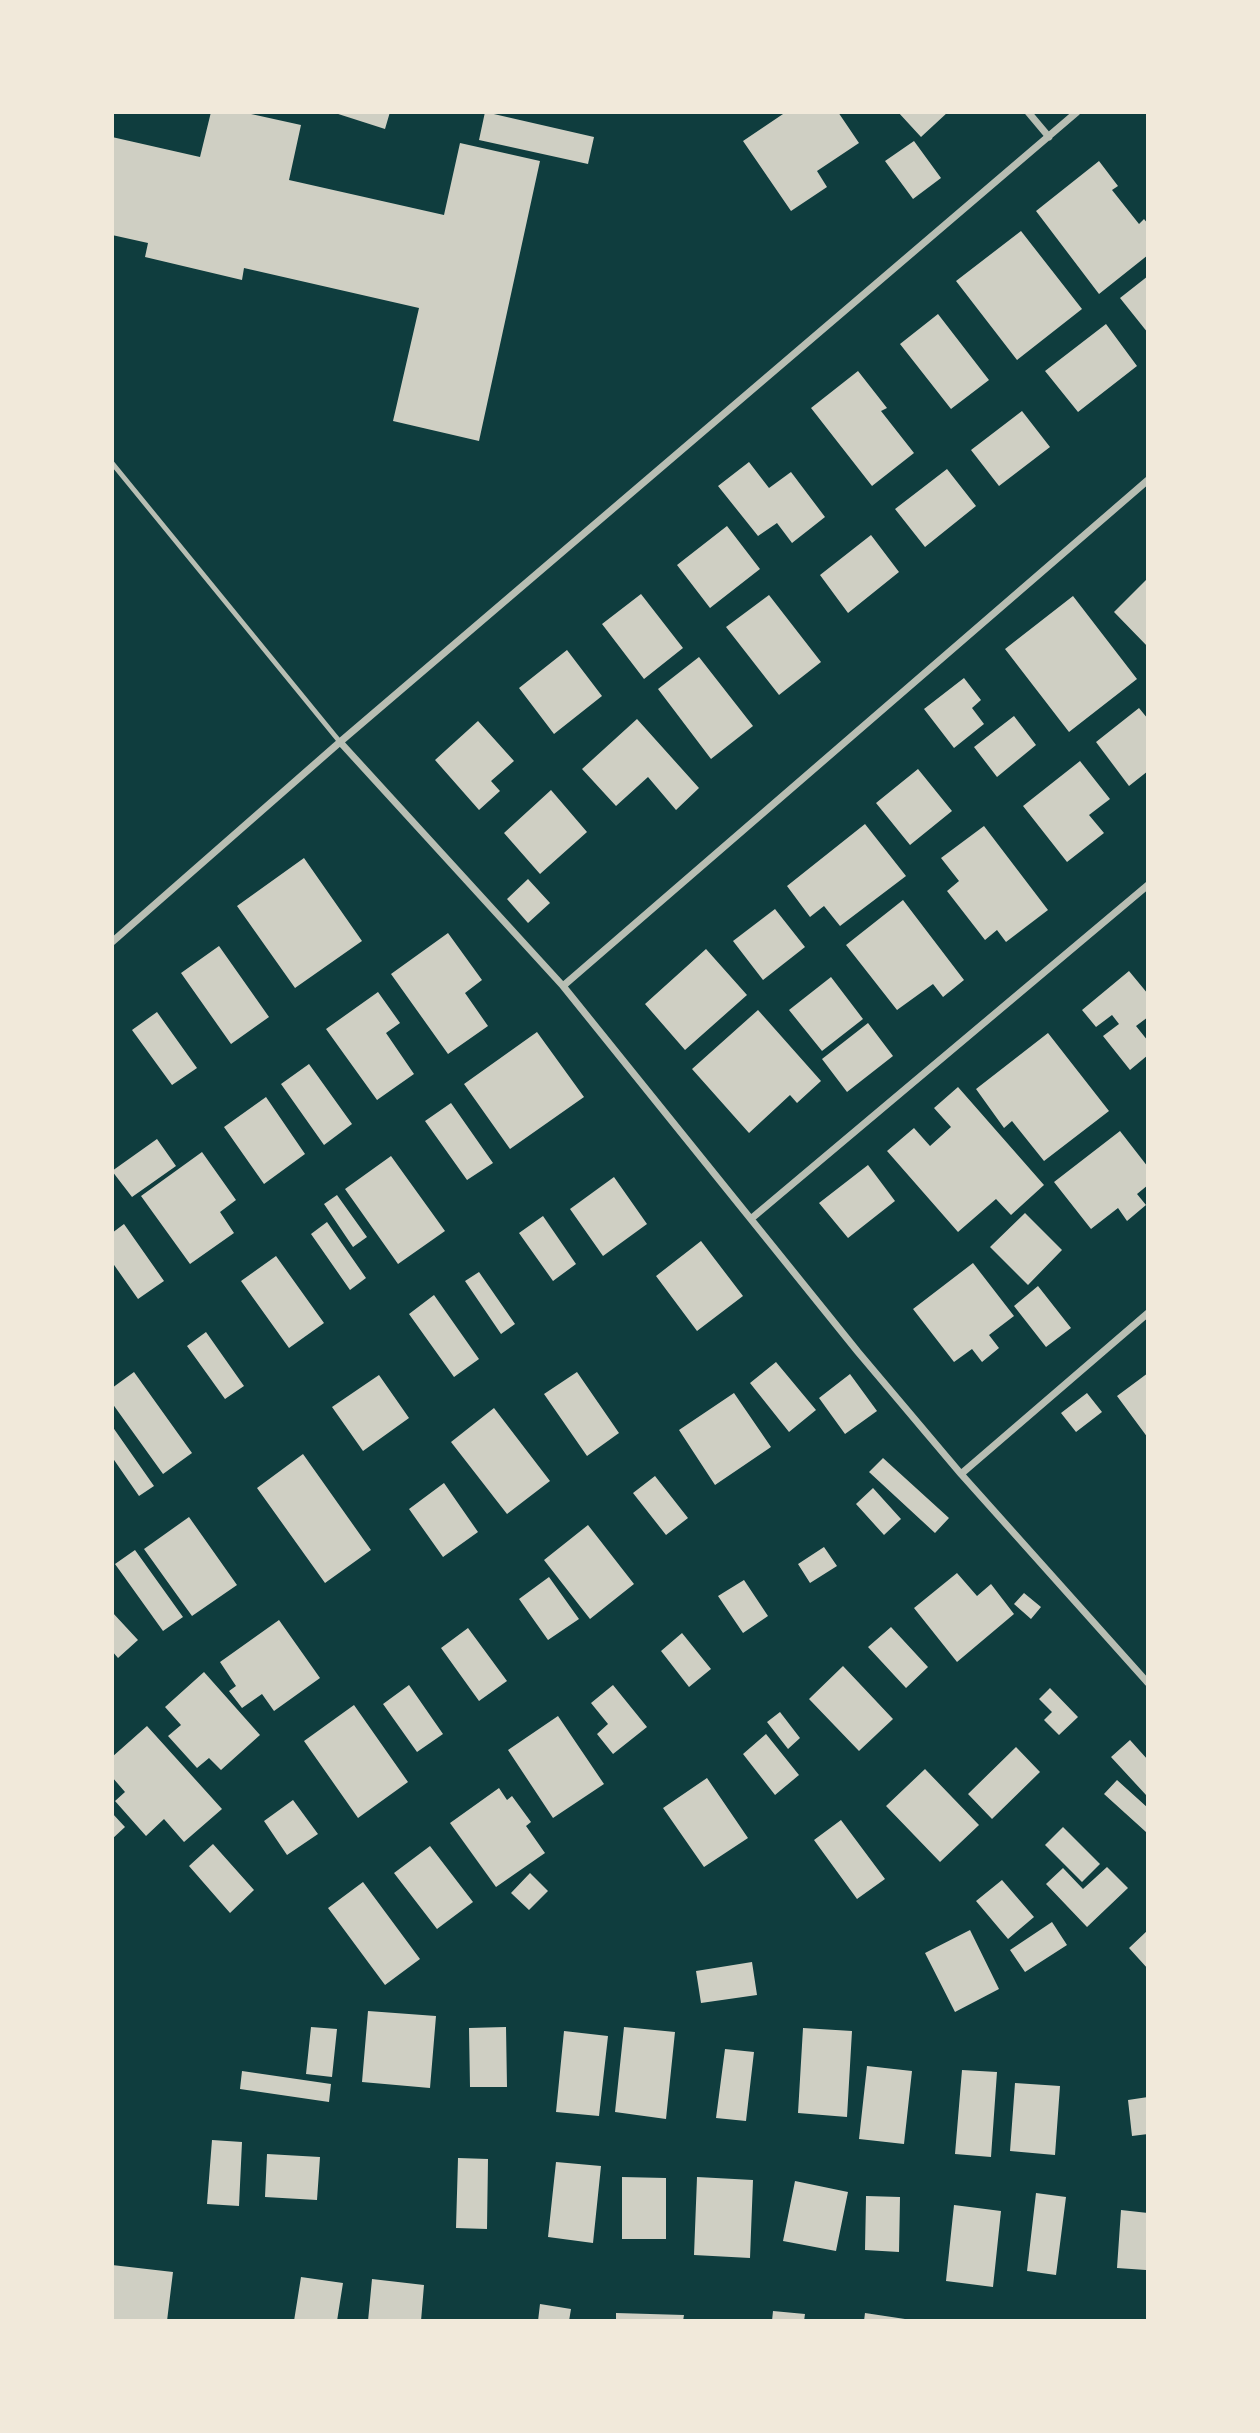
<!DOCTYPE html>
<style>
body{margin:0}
#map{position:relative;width:1260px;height:2433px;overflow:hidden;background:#0f3d3e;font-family:"PT Serif",serif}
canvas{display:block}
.frame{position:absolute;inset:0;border:114px solid #f1e9da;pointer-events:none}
</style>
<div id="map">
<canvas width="1260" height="2433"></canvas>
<div class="frame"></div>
</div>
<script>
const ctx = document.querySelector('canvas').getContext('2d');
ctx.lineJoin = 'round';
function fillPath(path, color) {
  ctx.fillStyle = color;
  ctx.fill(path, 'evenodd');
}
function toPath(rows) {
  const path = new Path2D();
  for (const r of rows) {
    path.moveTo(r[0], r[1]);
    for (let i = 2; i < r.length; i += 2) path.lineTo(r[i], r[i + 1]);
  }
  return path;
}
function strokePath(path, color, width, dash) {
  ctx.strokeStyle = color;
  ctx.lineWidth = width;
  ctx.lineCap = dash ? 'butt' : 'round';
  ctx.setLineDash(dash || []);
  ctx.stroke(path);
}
fillPath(toPath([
 [211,112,242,112,301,125,289,180,444,215,460,143,540,161,479,441,393,421,419,308,244,268,242,280,145,257,148,243,112,235,112,137,200,157],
 [332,112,390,112,385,129],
 [485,112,594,137,588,164,479,140],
 [786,112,838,112,859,143,817,171,827,187,791,211,743,141],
 [898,112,948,112,921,137],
 [914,141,941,178,913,199,885,161],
 [1099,161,1118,186,1112,190,1139,224,1144,219,1148,224,1148,255,1099,294,1036,211],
 [1021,231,1082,309,1017,360,956,281],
 [1148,276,1148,333,1120,298],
 [938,314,989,380,951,409,900,344],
 [1106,324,1137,366,1078,412,1045,371],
 [858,371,887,408,881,411,914,453,872,486,811,408],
 [1022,411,1050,447,999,486,971,450],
 [749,462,769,488,791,472,825,517,792,543,777,523,758,536,718,486],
 [947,469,976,506,925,547,895,509],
 [727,526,760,569,710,608,677,565],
 [871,535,899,572,848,613,820,575],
 [1148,578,1148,647,1114,612],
 [641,594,683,648,644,679,602,624],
 [769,595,821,662,779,695,726,627],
 [1073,596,1137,679,1069,732,1005,649],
 [567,650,602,696,554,734,519,688],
 [699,657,753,726,711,759,658,689],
 [964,678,981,700,972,708,984,724,954,748,924,709],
 [1139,708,1148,719,1148,771,1129,786,1096,742],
 [1014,716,1036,745,997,777,974,747],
 [637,719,699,788,676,810,648,777,616,806,582,769],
 [478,721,514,761,491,781,500,791,479,810,435,760],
 [1080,761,1110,799,1089,815,1104,833,1067,862,1023,806],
 [918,769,952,811,910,845,876,803],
 [551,790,587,832,540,874,504,833],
 [865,824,906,876,840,926,824,906,810,917,787,886],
 [984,826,1048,910,1006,942,997,930,985,940,947,891,959,881,941,858],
 [304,858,362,941,295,988,237,906],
 [528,879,550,903,528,923,507,899],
 [903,900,964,980,943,997,933,984,897,1010,846,945],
 [775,909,805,947,763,980,733,941],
 [448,933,482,980,465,993,488,1026,448,1054,391,974],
 [219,946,269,1017,231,1044,181,973],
 [706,949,747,995,685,1050,645,1004],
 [1129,971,1148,994,1148,1017,1136,1026,1148,1041,1148,1055,1130,1070,1103,1036,1119,1024,1112,1015,1096,1027,1082,1010],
 [831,977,863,1019,822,1051,789,1010],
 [378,992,400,1023,386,1033,414,1074,377,1100,326,1029],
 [758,1010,821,1081,797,1103,790,1095,749,1133,692,1069],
 [157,1012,197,1068,172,1085,132,1030],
 [868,1023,893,1056,847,1092,822,1059],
 [537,1032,584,1097,510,1149,464,1084],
 [1048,1033,1109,1111,1044,1161,1012,1121,1004,1128,976,1089],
 [309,1064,352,1124,324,1145,281,1084],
 [958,1087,1044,1185,1011,1215,996,1199,958,1232,887,1151,914,1128,930,1146,951,1127,934,1108],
 [266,1097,305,1154,264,1184,224,1127],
 [451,1103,493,1163,467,1180,425,1121],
 [1120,1131,1148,1167,1148,1185,1137,1194,1146,1205,1127,1221,1118,1208,1091,1229,1054,1182],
 [157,1139,176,1166,132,1197,112,1171],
 [202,1152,236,1200,220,1212,234,1233,190,1264,141,1196],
 [391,1156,445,1231,398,1264,345,1189],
 [868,1165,895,1201,848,1238,819,1203],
 [614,1177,647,1224,603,1256,570,1209],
 [337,1195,367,1237,353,1247,324,1204],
 [1025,1213,1062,1250,1028,1285,990,1247],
 [543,1216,576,1264,553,1281,519,1233],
 [327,1222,366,1278,350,1290,311,1234],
 [124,1224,164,1281,138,1299,112,1262,112,1233],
 [701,1241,743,1296,697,1331,656,1276],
 [276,1256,324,1323,289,1348,241,1281],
 [973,1263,1014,1316,989,1335,999,1348,982,1362,972,1349,954,1362,913,1309],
 [479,1272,515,1324,501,1334,465,1281],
 [1038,1286,1071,1328,1046,1347,1014,1306],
 [434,1295,479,1359,454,1377,409,1314],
 [206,1332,244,1386,225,1399,187,1346],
 [776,1362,816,1410,789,1432,750,1383],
 [134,1372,192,1453,163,1474,112,1403,112,1388],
 [577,1372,619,1433,587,1456,544,1394],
 [1148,1373,1148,1438,1117,1396],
 [850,1374,877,1411,845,1434,819,1398],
 [379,1375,409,1418,363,1451,332,1407],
 [734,1393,771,1447,715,1485,679,1430],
 [1087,1393,1102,1412,1076,1432,1061,1413],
 [494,1408,550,1481,507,1514,451,1442],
 [112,1426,154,1486,139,1496,112,1457],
 [303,1454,371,1550,325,1583,257,1488],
 [883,1458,949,1518,935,1533,869,1472],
 [655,1476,688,1518,666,1535,633,1493],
 [444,1483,478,1532,443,1557,409,1509],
 [873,1488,901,1519,884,1535,856,1504],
 [189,1517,237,1585,192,1616,144,1549],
 [588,1525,634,1584,590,1619,544,1560],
 [824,1547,837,1566,810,1583,798,1564],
 [135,1550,183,1617,163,1631,115,1564],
 [957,1573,977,1596,991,1584,1014,1614,957,1662,914,1608],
 [549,1577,579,1619,548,1640,519,1599],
 [744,1580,768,1616,743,1633,718,1596],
 [1024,1593,1041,1607,1031,1619,1014,1604],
 [112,1612,138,1640,118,1658,112,1651],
 [279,1620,320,1678,274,1711,262,1694,242,1708,229,1691,236,1686,220,1662],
 [891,1627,928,1667,906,1688,868,1647],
 [468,1628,507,1681,479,1701,441,1648],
 [682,1633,711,1669,689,1687,661,1651],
 [843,1666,893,1719,859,1751,809,1699],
 [204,1672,260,1735,221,1770,209,1758,197,1768,168,1736,181,1725,165,1707],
 [409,1685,443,1734,417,1752,383,1704],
 [613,1685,647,1727,613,1754,597,1734,608,1724,591,1703],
 [1050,1688,1078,1717,1059,1735,1044,1720,1052,1712,1039,1699],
 [354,1705,408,1782,358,1818,304,1741],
 [780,1712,800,1738,788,1749,767,1722],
 [558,1716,604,1784,553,1818,508,1750],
 [147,1726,222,1809,184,1842,164,1819,146,1836,115,1801,125,1792,112,1777,112,1757],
 [766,1734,799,1775,775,1795,743,1754],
 [1130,1740,1148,1760,1148,1793,1146,1795,1111,1757],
 [1016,1747,1040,1772,992,1819,968,1794],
 [925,1769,979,1825,940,1862,886,1806],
 [707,1778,748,1838,704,1867,663,1808],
 [1117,1780,1148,1808,1148,1829,1146,1832,1104,1794],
 [499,1788,507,1800,512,1796,531,1822,526,1826,545,1853,496,1887,450,1823],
 [293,1800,318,1834,287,1855,264,1821],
 [112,1813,125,1827,112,1839],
 [841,1820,885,1879,857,1899,814,1840],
 [1063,1827,1100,1864,1082,1882,1045,1845],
 [213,1844,254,1890,230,1913,189,1866],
 [430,1846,473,1902,437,1929,394,1873],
 [1107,1867,1128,1888,1087,1927,1046,1884,1063,1868,1083,1889],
 [530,1873,548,1891,529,1910,511,1893],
 [1002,1880,1034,1917,1008,1939,976,1901],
 [363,1882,420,1959,385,1985,328,1908],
 [1052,1922,1067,1945,1025,1972,1010,1950],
 [970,1930,999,1989,955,2012,925,1953],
 [1148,1930,1148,1969,1129,1948],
 [752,1962,757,1995,701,2003,696,1971],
 [368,2011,436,2016,430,2088,362,2082],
 [311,2027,337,2029,332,2077,306,2074],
 [506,2027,507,2087,470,2087,469,2028],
 [624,2027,675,2032,666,2119,615,2112],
 [803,2028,852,2031,847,2117,798,2113],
 [564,2031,608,2036,599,2116,556,2112],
 [725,2049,754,2052,746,2121,716,2118],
 [867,2066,912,2071,904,2144,859,2139],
 [962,2070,997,2072,991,2157,955,2154],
 [242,2071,331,2084,329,2102,240,2089],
 [1015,2083,1060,2086,1055,2155,1010,2151],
 [1148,2097,1148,2134,1132,2136,1128,2100],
 [212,2140,242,2142,239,2206,207,2204],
 [267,2154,320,2157,317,2200,265,2197],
 [458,2158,488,2159,487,2229,456,2228],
 [556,2162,601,2166,593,2243,548,2237],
 [622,2177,666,2178,666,2239,622,2239],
 [697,2177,753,2180,750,2258,694,2255],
 [795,2181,848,2192,836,2251,783,2241],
 [1036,2193,1066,2197,1056,2275,1027,2271],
 [866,2196,900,2197,899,2252,865,2250],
 [954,2205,1001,2211,993,2287,946,2281],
 [1121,2210,1148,2213,1146,2270,1117,2268],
 [112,2265,173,2272,167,2321,112,2321],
 [301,2277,343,2283,337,2321,294,2321],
 [372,2279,424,2285,421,2321,368,2321],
 [540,2304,571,2309,569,2321,538,2321],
 [773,2311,805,2314,804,2321,772,2321],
 [616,2313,684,2315,683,2321,616,2321],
 [865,2313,905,2319,905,2321,864,2321]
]), '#cfcfc3');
strokePath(toPath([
 [112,463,340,742]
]), '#b8beb3', 5);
strokePath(toPath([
 [1028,112,1049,137],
 [340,742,563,986,858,1352,961,1474,1148,1683],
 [112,942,340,742,1077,112],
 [563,986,1148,480],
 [752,1218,1148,885],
 [961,1474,1148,1313]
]), '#b8beb3', 7);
</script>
